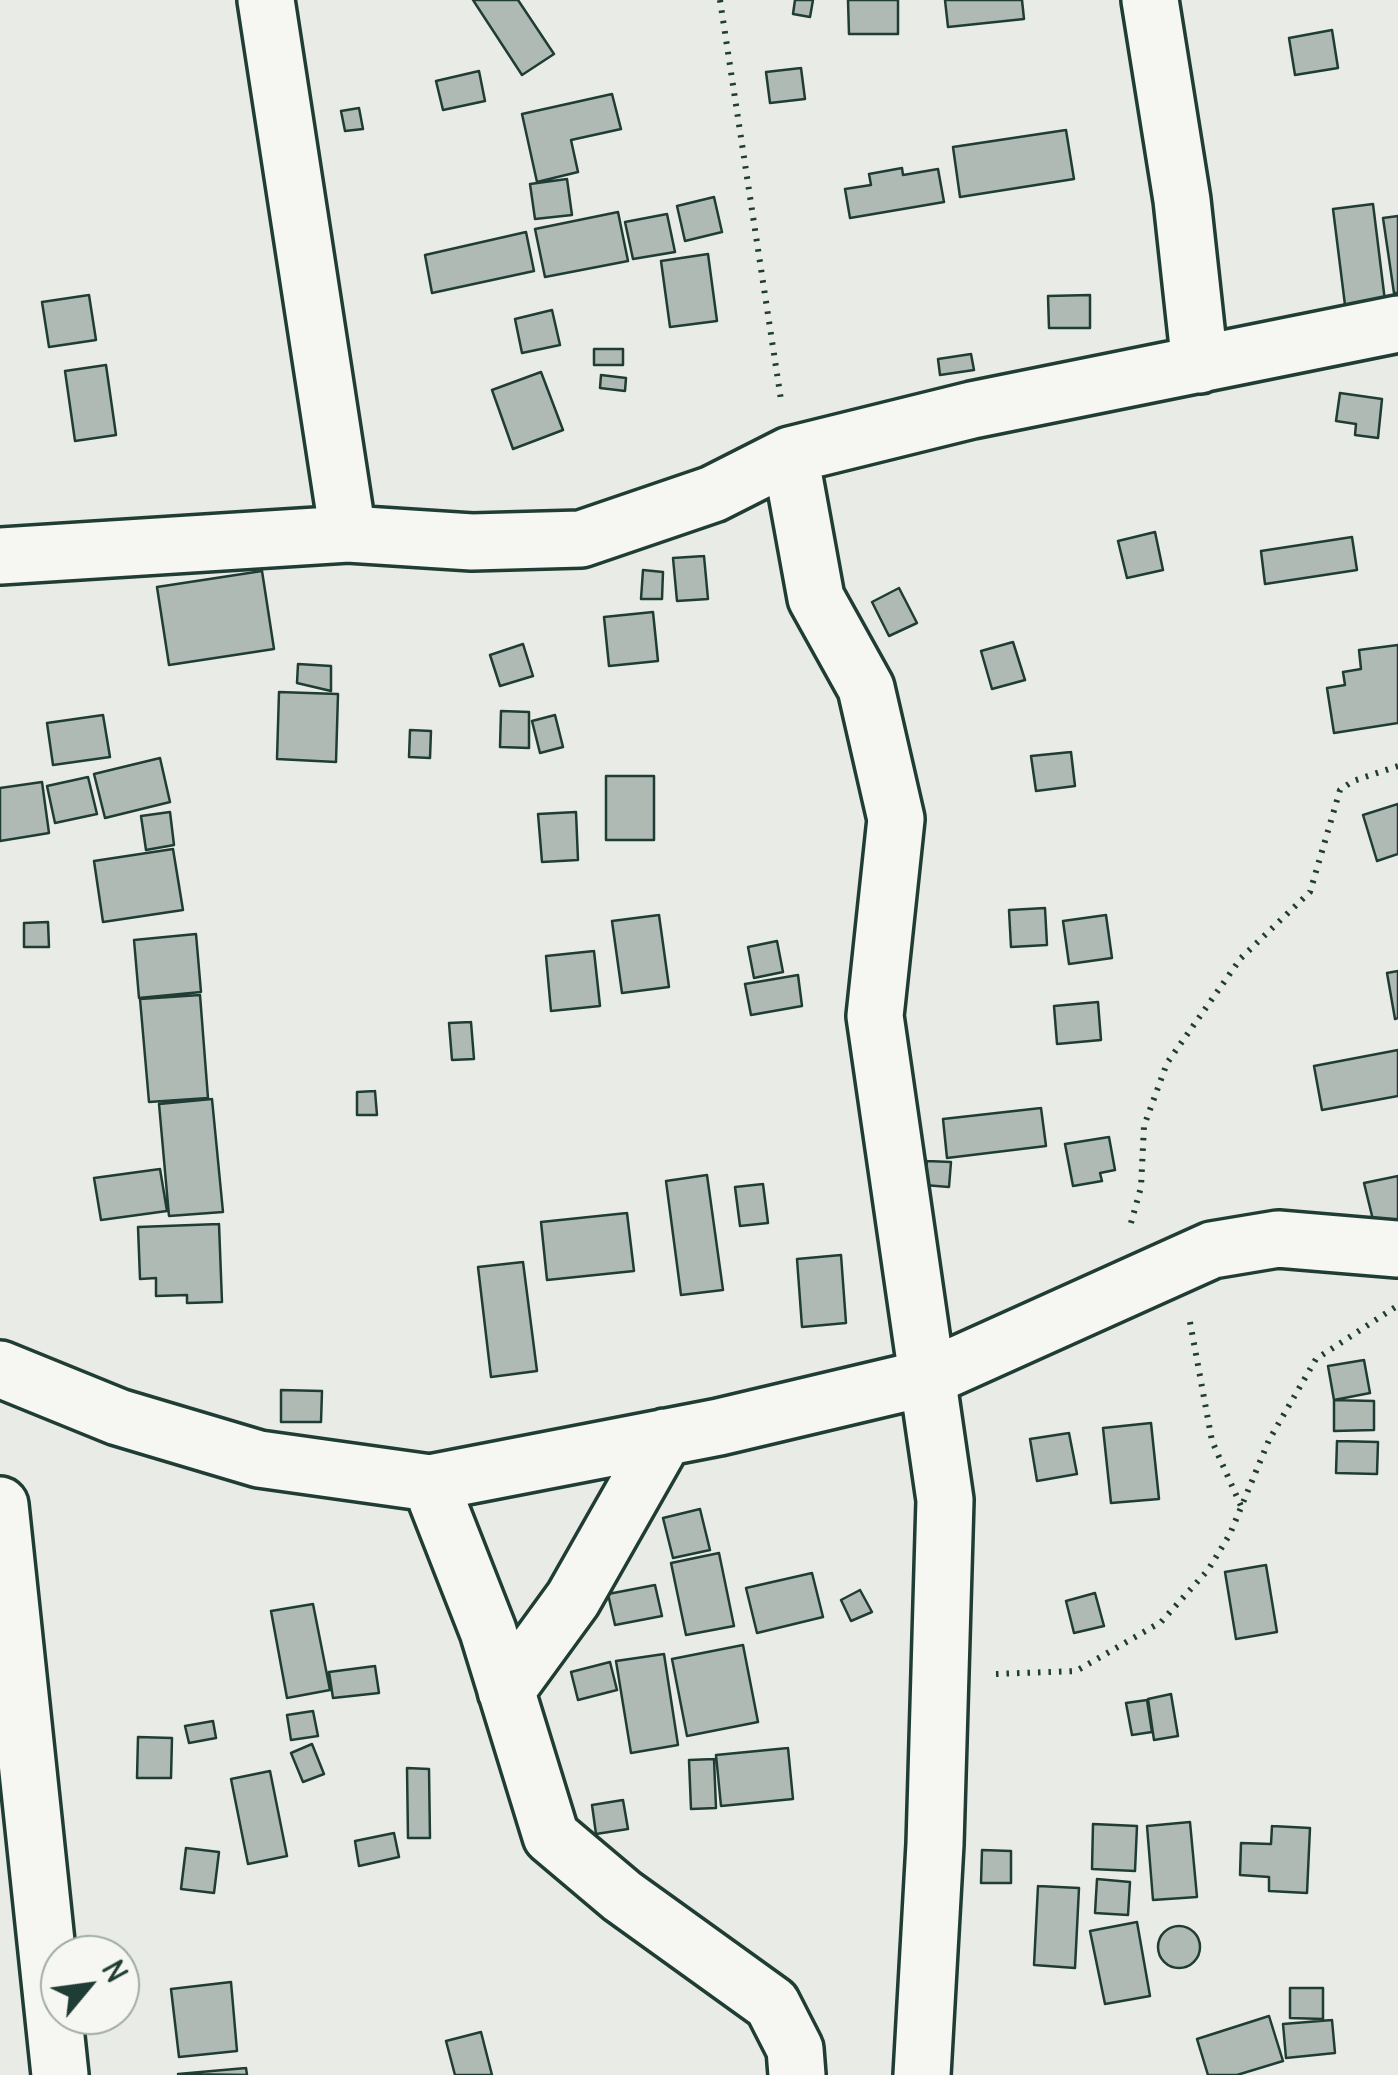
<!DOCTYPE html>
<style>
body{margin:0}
#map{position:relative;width:1398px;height:2075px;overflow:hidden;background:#e9ebe7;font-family:Delius,sans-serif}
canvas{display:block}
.north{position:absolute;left:40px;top:1935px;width:100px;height:100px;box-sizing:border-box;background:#f6f6f2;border:2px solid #a0aca6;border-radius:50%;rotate:61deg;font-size:28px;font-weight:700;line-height:40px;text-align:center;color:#1f3d34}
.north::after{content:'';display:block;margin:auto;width:35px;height:45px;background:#1f3d34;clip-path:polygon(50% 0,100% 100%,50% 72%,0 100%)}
</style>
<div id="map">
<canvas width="1398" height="2075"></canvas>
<div class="north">N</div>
</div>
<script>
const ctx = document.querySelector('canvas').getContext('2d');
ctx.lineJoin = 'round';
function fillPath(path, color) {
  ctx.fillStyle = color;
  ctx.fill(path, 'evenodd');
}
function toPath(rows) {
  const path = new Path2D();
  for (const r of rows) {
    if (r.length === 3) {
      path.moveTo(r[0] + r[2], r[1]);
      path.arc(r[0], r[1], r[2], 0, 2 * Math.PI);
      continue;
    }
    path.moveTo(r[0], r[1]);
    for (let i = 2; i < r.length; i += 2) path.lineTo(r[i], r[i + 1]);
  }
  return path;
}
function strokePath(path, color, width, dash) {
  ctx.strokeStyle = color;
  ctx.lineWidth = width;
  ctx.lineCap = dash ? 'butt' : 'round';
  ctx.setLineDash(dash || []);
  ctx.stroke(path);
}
const building = toPath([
 [473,0,518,0,554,54,522,75,473,0],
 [795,0,813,0,810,17,793,14,795,0],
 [848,0,898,0,898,34,849,34,848,0],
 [945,0,1022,0,1024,19,948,27,945,0],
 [1332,30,1338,68,1295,75,1289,38,1332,30],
 [801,68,805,99,770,103,766,72,801,68],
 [479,71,485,101,443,110,436,81,479,71],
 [612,94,621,129,571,140,578,172,537,182,522,114,612,94],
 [359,108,363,129,345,131,341,111,359,108],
 [1066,130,1074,179,960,197,953,147,1066,130],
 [902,168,903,175,938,169,944,202,850,218,845,189,871,185,869,174,902,168],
 [567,179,572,215,535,219,530,184,567,179],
 [714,197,722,232,685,241,677,206,714,197],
 [1373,204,1385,301,1345,305,1333,209,1373,204],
 [618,212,628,261,545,277,535,229,618,212],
 [667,214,675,252,633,259,625,222,667,214],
 [1398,216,1398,293,1394,293,1383,218,1398,216],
 [526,232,534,271,432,293,425,255,526,232],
 [708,254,717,321,670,327,661,261,708,254],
 [89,295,96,340,49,347,42,302,89,295],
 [1090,295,1090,328,1049,328,1048,296,1090,295],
 [552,310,560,345,522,353,515,319,552,310],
 [594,349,623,349,623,365,594,365,594,349],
 [971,354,974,370,940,375,938,359,971,354],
 [106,365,116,435,75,441,65,371,106,365],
 [541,372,563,430,513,449,492,390,541,372],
 [601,375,626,378,625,391,600,388,601,375],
 [1340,393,1382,399,1378,438,1355,435,1356,424,1336,421,1340,393],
 [1155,532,1163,570,1127,578,1118,541,1155,532],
 [1352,537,1357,570,1265,584,1261,551,1352,537],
 [704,556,708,599,677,601,673,558,704,556],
 [643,570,663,572,662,599,641,599,643,570],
 [262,571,274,649,169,665,157,587,262,571],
 [899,588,917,623,889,636,872,602,899,588],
 [653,612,658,661,609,666,604,617,653,612],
 [1013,642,1025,680,992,689,981,651,1013,642],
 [523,644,533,676,500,686,490,655,523,644],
 [1398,645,1398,723,1334,733,1327,688,1345,685,1343,672,1361,669,1359,650,1398,645],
 [298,664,331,666,331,691,297,683,298,664],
 [279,692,338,694,336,762,277,759,279,692],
 [501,711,529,712,529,748,500,747,501,711],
 [103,715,110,757,53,765,47,723,103,715],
 [555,715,563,747,540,753,532,721,555,715],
 [410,730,431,731,430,758,409,757,410,730],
 [1071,752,1075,786,1036,791,1031,756,1071,752],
 [160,758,170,802,105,818,94,774,160,758],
 [606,776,654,776,654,840,606,840,606,776],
 [88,777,97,814,55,823,47,786,88,777],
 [42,782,49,833,0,841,0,788,42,782],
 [1398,804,1398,854,1377,861,1363,815,1398,804],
 [170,812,174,845,146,850,141,816,170,812],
 [576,812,578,860,542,862,538,814,576,812],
 [173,849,183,910,103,922,94,861,173,849],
 [1045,908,1047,945,1011,947,1009,910,1045,908],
 [659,915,669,987,622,993,612,921,659,915],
 [1106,915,1112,958,1069,964,1063,921,1106,915],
 [48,922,49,947,24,947,24,923,48,922],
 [196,934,201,992,139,998,134,940,196,934],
 [777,941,783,972,754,978,748,947,777,941],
 [594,951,600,1006,551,1011,546,956,594,951],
 [1398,971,1398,1018,1395,1019,1387,973,1398,971],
 [798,975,802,1006,751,1015,745,984,798,975],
 [200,995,208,1098,149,1102,140,999,200,995],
 [1098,1002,1101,1040,1057,1044,1054,1006,1098,1002],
 [471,1022,474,1059,452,1060,449,1023,471,1022],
 [1398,1050,1398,1096,1322,1110,1314,1066,1398,1050],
 [375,1091,377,1115,357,1115,357,1092,375,1091],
 [212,1099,223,1212,169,1216,159,1104,212,1099],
 [1041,1108,1046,1146,947,1158,943,1119,1041,1108],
 [1109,1137,1115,1170,1100,1173,1102,1181,1073,1186,1065,1144,1109,1137],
 [927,1161,951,1162,949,1187,924,1185,927,1161],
 [160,1169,167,1211,101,1220,94,1178,160,1169],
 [707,1175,723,1290,681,1295,666,1181,707,1175],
 [1398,1176,1398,1219,1374,1224,1364,1183,1398,1176],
 [763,1184,768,1223,740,1226,735,1187,763,1184],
 [627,1213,634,1271,547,1280,541,1222,627,1213],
 [219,1224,222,1302,187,1303,187,1295,156,1296,156,1278,140,1279,138,1227,219,1224],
 [841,1255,846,1323,802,1327,797,1259,841,1255],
 [523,1262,537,1371,491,1377,478,1267,523,1262],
 [1364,1360,1370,1393,1334,1400,1328,1366,1364,1360],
 [281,1390,322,1391,321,1422,281,1422,281,1390],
 [1334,1400,1374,1401,1374,1430,1334,1431,1334,1400],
 [1151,1423,1159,1499,1111,1503,1103,1428,1151,1423],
 [1069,1433,1077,1474,1037,1481,1030,1439,1069,1433],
 [1337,1441,1378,1442,1377,1474,1336,1473,1337,1441],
 [700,1509,710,1550,673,1558,663,1518,700,1509],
 [719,1553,734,1626,686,1635,671,1563,719,1553],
 [1266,1565,1277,1632,1236,1639,1225,1572,1266,1565],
 [812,1573,823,1617,757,1633,746,1588,812,1573],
 [655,1585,662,1616,615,1625,608,1594,655,1585],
 [860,1590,872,1612,851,1621,841,1600,860,1590],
 [1095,1593,1104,1626,1074,1633,1066,1601,1095,1593],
 [313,1604,330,1690,287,1698,271,1611,313,1604],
 [743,1645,758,1722,687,1736,672,1659,743,1645],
 [664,1654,678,1745,631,1753,616,1661,664,1654],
 [610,1662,617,1690,578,1700,571,1672,610,1662],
 [375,1666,379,1693,333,1698,329,1672,375,1666],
 [1171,1694,1178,1736,1154,1740,1148,1699,1171,1694],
 [1147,1700,1152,1732,1132,1735,1126,1703,1147,1700],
 [313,1711,318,1736,291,1740,287,1715,313,1711],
 [213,1721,216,1738,189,1743,185,1726,213,1721],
 [138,1737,172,1738,171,1778,137,1778,138,1737],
 [312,1744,324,1774,303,1782,291,1753,312,1744],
 [788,1748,793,1799,721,1806,716,1755,788,1748],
 [714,1759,716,1808,691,1809,689,1760,714,1759],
 [407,1768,429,1769,430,1838,408,1838,407,1768],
 [270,1771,287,1856,248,1864,231,1779,270,1771],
 [623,1800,628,1829,596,1834,592,1805,623,1800],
 [1190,1822,1197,1897,1153,1900,1147,1826,1190,1822],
 [1093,1824,1137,1826,1135,1871,1092,1869,1093,1824],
 [1272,1826,1310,1828,1307,1893,1269,1891,1269,1877,1240,1875,1241,1843,1271,1844,1272,1826],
 [394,1833,399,1857,359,1866,355,1841,394,1833],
 [186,1848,219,1852,214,1893,181,1889,186,1848],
 [982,1850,1011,1851,1011,1883,981,1883,982,1850],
 [1097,1879,1130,1882,1128,1915,1095,1913,1097,1879],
 [1038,1886,1079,1888,1075,1968,1034,1965,1038,1886],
 [1137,1922,1150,1996,1105,2004,1090,1931,1137,1922],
 [1179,1947,21],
 [231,1982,237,2051,179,2057,171,1989,231,1982],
 [1290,1988,1323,1988,1323,2019,1290,2018,1290,1988],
 [1269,2016,1283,2061,1237,2075,1208,2075,1197,2039,1269,2016],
 [1332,2020,1335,2053,1286,2058,1283,2024,1332,2020],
 [481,2032,492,2075,455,2075,446,2041,481,2032],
 [246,2068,247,2075,178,2074,246,2068]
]);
fillPath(building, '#b0bab5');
strokePath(building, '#1f3d34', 2.5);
const minor = toPath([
 [266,0,348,534],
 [1150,0,1182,200,1200,365],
 [790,455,816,598,866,688,896,819,875,1016,945,1500,935,1844,922,2075],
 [0,556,348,534,472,542,581,539,713,494,790,455,972,410,1398,324],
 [0,1369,118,1417,259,1459,430,1483,719,1427,930,1377,1212,1250,1278,1239,1398,1249],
 [430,1483,488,1631,551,1836,622,1896,772,2004,795,2049,797,2075],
 [0,1505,60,2075],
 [506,1691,573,1599,665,1437]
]);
strokePath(minor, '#1f3d34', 62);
strokePath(toPath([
 [720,0,781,400],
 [1131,1223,1141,1187,1144,1126,1167,1063,1241,958,1310,892,1340,790,1353,781,1398,766],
 [1190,1322,1212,1441,1241,1506],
 [996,1674,1076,1671,1161,1622,1208,1570,1230,1534,1269,1440,1316,1359,1397,1306]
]), '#1f3d34', 6, [2.5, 8]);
strokePath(minor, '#f6f6f2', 55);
</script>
